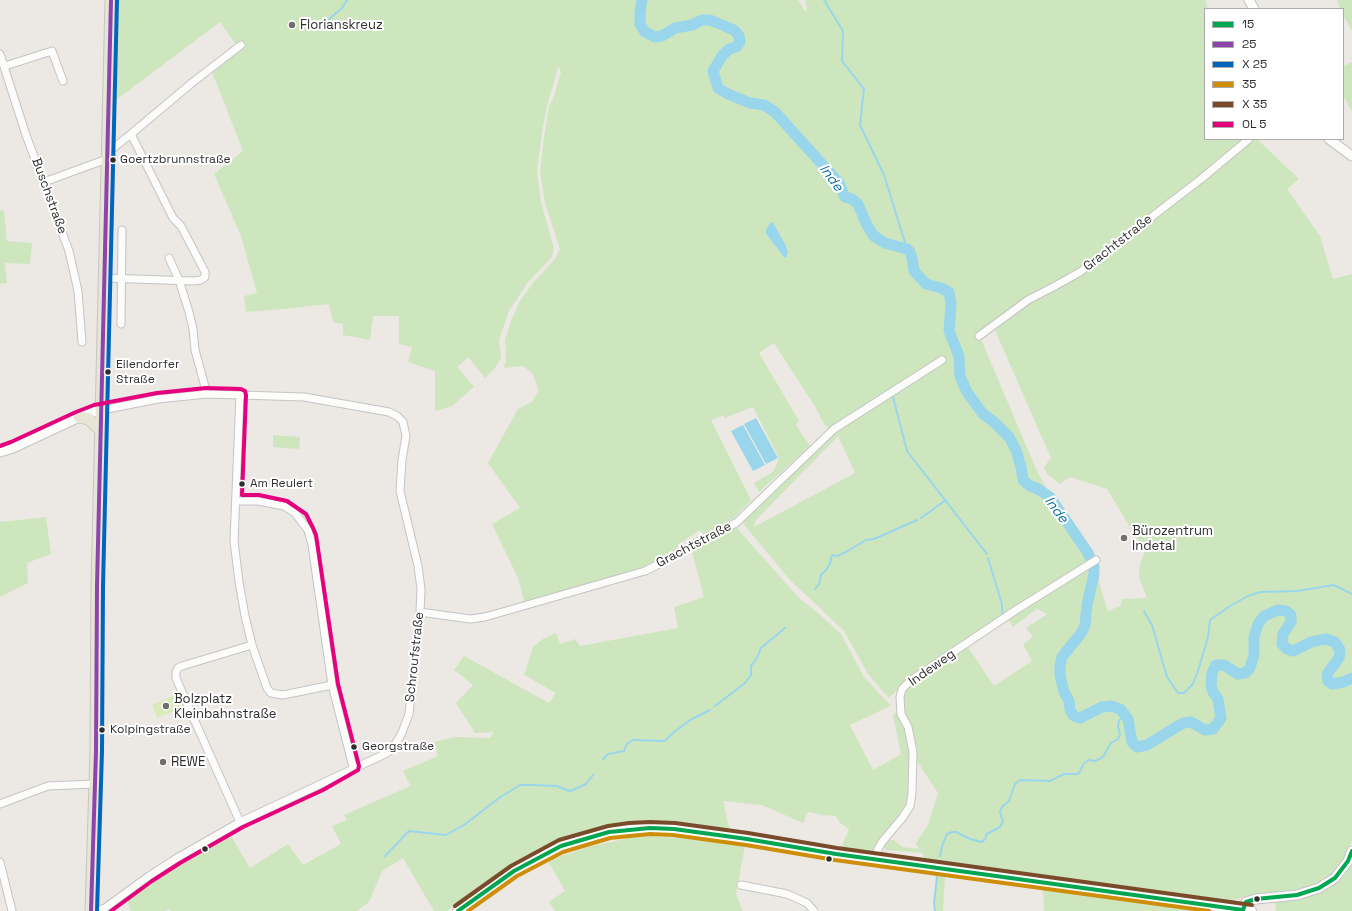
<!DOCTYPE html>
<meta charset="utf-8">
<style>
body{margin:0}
#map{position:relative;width:1352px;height:911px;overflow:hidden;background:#ece8e4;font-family:"Space Grotesk",sans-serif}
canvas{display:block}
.legend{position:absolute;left:1204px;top:8px;width:140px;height:132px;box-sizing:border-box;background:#fff;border:1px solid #ababab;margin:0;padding:5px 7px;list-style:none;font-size:12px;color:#2e2e2e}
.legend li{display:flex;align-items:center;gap:8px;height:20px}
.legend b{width:20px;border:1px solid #ababab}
</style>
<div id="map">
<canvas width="1352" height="911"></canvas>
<ul class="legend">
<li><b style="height:5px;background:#00a651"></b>15</li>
<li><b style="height:5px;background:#8e44ad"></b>25</li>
<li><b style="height:5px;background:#0065bd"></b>X 25</li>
<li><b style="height:5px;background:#cf8e09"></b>35</li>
<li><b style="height:5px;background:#7a4b2a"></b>X 35</li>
<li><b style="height:5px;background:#e5007d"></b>OL 5</li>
</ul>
</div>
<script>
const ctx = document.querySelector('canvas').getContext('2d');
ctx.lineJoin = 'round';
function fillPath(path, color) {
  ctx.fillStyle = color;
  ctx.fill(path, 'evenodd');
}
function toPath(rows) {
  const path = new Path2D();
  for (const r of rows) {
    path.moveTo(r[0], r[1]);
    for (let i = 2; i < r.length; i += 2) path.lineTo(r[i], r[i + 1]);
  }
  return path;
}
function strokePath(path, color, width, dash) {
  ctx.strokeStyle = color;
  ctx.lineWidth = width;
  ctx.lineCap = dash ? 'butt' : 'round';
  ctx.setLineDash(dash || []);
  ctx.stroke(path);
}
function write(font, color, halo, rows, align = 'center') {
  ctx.font = font + ' "Space Grotesk",sans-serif';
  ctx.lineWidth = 4;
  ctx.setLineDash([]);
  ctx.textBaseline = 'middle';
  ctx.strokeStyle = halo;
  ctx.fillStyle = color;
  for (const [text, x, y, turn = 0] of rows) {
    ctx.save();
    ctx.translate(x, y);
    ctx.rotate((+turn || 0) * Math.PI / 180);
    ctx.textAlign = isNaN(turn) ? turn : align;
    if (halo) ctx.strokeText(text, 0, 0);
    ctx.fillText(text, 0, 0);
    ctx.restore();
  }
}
fillPath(toPath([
 [116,0,798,0,805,11,807,8,805,0,1205,0,1208,9,1205,9,1205,139,1257,139,1299,179,1287,189,1320,236,1333,279,1352,274,1352,841,1343,861,1329,878,1301,889,1247,897,1225,901,945,862,924,861,923,853,886,850,882,845,886,840,894,840,902,847,919,849,916,843,928,825,938,793,917,761,916,745,903,707,904,692,914,681,968,647,994,686,1032,661,1023,644,1033,637,1026,628,1047,614,1037,609,1013,627,1007,618,901,686,889,698,868,674,844,631,790,580,741,521,834,432,824,424,816,408,774,343,759,353,799,421,796,425,810,446,759,492,754,483,773,472,779,458,753,407,724,418,724,415,711,420,751,500,733,519,704,537,700,530,677,545,680,552,644,570,525,604,518,578,492,524,520,508,488,463,518,409,532,402,539,390,532,373,523,366,504,368,506,359,505,340,511,321,520,301,533,283,555,259,560,249,545,203,540,172,544,138,549,107,554,96,561,72,558,67,547,106,542,132,537,172,541,202,554,249,552,257,528,282,509,311,499,340,501,358,495,368,485,378,468,357,457,367,474,387,452,406,435,411,435,371,408,362,412,347,399,344,399,316,373,316,370,340,343,335,343,324,333,322,329,304,284,309,246,312,244,296,257,293,241,236,214,174,243,151,212,72,236,45,220,22,116,100],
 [774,224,786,246,788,253,786,258,784,257,766,234],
 [994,328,1051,458,1044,467,1047,474,1060,484,1070,477,1107,489,1145,552,1140,564,1139,577,1147,598,1122,599,1120,606,1108,611,1099,583,1098,562,1056,498,1049,493,1036,469,981,339],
 [917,377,845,424,842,419,893,387],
 [838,436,855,473,754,527,756,520],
 [1337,0,1352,0,1352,31,1343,15,1343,9,1340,9],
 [1352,62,1352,112,1343,95,1343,66],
 [0,210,4,211,7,241,32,243,30,264,5,263,7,283,0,284],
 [273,435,300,437,299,449,273,447],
 [46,517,51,554,27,563,28,583,0,597,0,522],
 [736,527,799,598,818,613,841,634,864,677,890,705,888,707,850,725,873,770,901,754,893,715,896,712,908,728,910,752,908,793,905,805,898,819,870,852,841,848,849,829,839,822,836,816,823,815,808,812,803,823,762,805,723,801,730,831,649,822,614,824,551,846,507,870,447,911,434,911,403,858,382,871,369,902,357,911,171,911,170,909,165,911,131,911,126,898,146,884,229,833,250,868,288,844,303,865,341,844,332,826,347,820,344,815,408,787,410,785,403,771,438,756,434,742,456,737,490,738,494,732,475,733,456,703,473,685,454,670,464,656,549,703,556,693,524,675,533,647,543,639,556,633,560,644,575,639,580,646,678,628,674,607,704,597,692,552],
 [651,836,688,839,745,846,736,895,743,911,555,911,549,902,565,891,548,861,588,847,629,838],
 [1352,859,1352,911,1276,911,1275,900,1301,898,1326,890,1339,879],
 [936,876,945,877,943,911,934,911],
 [1043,889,1188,910,1190,911,1044,911]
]), '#cee6be');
fillPath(toPath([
 [175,695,181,708,157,718,152,705]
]), '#d9eabb');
fillPath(toPath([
 [771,222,774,224,786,246,788,253,786,258,784,257,766,234,766,230],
 [756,418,778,458,766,464,744,424],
 [743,425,765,465,753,471,731,431]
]), '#99d6ec');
strokePath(toPath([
 [824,0,843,31,842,61,864,89,860,125,884,175,907,249],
 [321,29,327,21,342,8,347,0],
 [893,397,907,451,987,554],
 [921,518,946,500],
 [988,558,1002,604,1002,611,1004,616],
 [815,589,819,584,821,575,826,570,830,564,832,555,837,556,846,552,866,540,874,539,917,520],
 [1144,611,1152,625,1167,677,1178,693,1184,693,1193,684,1197,674,1208,637,1210,620,1230,606,1248,596,1260,592,1297,591,1334,585,1352,594],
 [715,706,745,683,751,675,751,666,758,656,761,648,785,628],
 [633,740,665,741,674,732,690,720,710,710],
 [603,759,608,754,624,751,627,744,631,741],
 [385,856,409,831,446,835,464,825,499,798,520,785,534,785,557,786,569,791,573,790,586,784,593,775],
 [940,856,943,843,947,834,952,832,956,832,970,839,982,842,985,839,987,834,1000,827,1003,821,1001,816,1000,812,1002,807,1009,801,1015,784,1020,780,1050,781,1064,774,1077,774,1079,773,1084,763,1089,760,1095,761,1103,757,1111,743,1118,739,1120,734,1118,726,1119,721,1125,713],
 [935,911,934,903,937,877]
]), '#99d6ec', 2);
strokePath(toPath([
 [642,0,640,13,640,24,645,32,655,37,662,36,675,28,692,25,702,20,710,20,734,30,739,36,740,42,736,47,729,49,722,56,713,71,718,88,728,94,750,103,764,105,775,112,839,183,845,197,852,199,858,204,867,225,874,236,885,243,907,249,910,252,912,258,914,271,926,284,941,288,949,292,951,304,949,331,959,356,960,376,967,392,983,414,994,422,1009,437,1016,450,1021,467,1023,480,1030,486,1038,489,1050,497,1088,553,1094,566,1094,574,1087,605,1085,625,1082,632,1062,657,1060,666,1060,676,1064,692,1069,701,1070,710,1074,716,1080,718,1102,707,1111,706,1120,709,1128,719,1132,742,1137,747,1147,745,1183,723,1191,722,1205,730,1213,729,1221,718,1218,699,1213,692,1211,685,1212,673,1216,665,1224,665,1238,674,1245,673,1250,668,1254,655,1254,637,1258,624,1264,616,1278,610,1286,611,1291,615,1291,622,1283,634,1282,644,1287,649,1293,651,1311,642,1320,640,1326,639,1335,642,1340,650,1339,658,1327,674,1328,681,1332,684,1343,682,1352,678]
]), '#99d6ec', 11);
const minor = toPath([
 [0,54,26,135,69,251,78,291,82,342],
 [5,66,52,51,63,81],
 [108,149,112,149,131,134,193,82,241,45],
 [44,182,107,159],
 [169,258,179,280,189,312,193,329,195,350,207,394],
 [105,278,194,281,201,280,205,277,205,272,194,251,181,226,173,218,131,134],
 [121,324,122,230],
 [979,336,1028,300,1055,286,1080,272,1201,179,1249,139],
 [240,395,234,541,239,582,245,616,252,645,267,688,271,693,283,695,332,685],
 [236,501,258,501,284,506,295,513,308,530,312,545,332,685,353,767],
 [420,612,470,619,485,617,645,571,665,561,705,538,736,523,834,429,942,360],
 [0,804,48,786,94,784],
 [240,822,189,708,176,678,176,672,178,668,182,666,252,645],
 [875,859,877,851,882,842,903,817,910,806,912,794,913,752,908,727,901,714,900,697,902,689,910,681,1016,610,1096,560],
 [0,862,12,911],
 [741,885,787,894,807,903,814,911],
 [91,910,98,910,105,908,149,876,177,858,240,822,387,753,395,744,401,735,409,714,420,612,421,589,418,566,400,491,402,460,406,436,403,422,397,416,389,412,304,397,240,395,207,394,158,399,102,410]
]);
const tertiary = toPath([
 [1249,0,1254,9],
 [1329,139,1352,156],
 [0,452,13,448,88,413,102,410],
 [1243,910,1246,902,1256,899,1297,895,1319,888,1335,878,1348,861,1352,851]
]);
const secondary = toPath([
 [458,911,514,871,561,846,589,837,609,832,630,829,650,828,674,829,747,839,836,854,1127,893,1251,911]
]);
const primary = toPath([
 [79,417,89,419,101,431],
 [91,911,96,751,97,586,111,0]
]);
strokePath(minor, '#c5c4c5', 9);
strokePath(tertiary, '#c5c4c5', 11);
strokePath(secondary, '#c5c4c5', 12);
strokePath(primary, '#c6c5c4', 13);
strokePath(minor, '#fcfcfb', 7);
strokePath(tertiary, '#fcfcfb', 9);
strokePath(secondary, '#fcfcfb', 10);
strokePath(primary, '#e8e4d6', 11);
strokePath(toPath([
 [1243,910,1246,902,1256,899,1297,895,1319,888,1335,878,1348,861,1352,851],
 [458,911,514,871,561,846,609,832,650,828,674,829,747,839,836,854,1243,910]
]), '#00a651', 4);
strokePath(toPath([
 [91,911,96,751,97,586,111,0]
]), '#8e44ad', 4);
strokePath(toPath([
 [97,911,102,751,103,586,117,0]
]), '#0065bd', 4);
strokePath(toPath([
 [468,911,517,876,563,852,610,838,650,834,673,835,746,845,835,860,1209,911]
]), '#cf8e09', 4);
strokePath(toPath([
 [455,906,511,866,559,840,608,826,629,823,650,822,675,823,748,833,837,848,1252,905]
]), '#7a4b2a', 4);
strokePath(toPath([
 [0,446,11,442,76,412,94,405,157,393,206,388,241,389,245,391,246,395,242,495,259,495,287,501,306,514,313,528,316,535,338,684,359,766,358,770,323,790,243,827,180,863,152,881,111,911]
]), '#e5007d', 4);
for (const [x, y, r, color] of [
 [292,25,4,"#706f6e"],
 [113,160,3.5,"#2e2e2e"],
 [108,372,3.5,"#2e2e2e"],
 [242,484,3.5,"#2e2e2e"],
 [1124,538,4,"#706f6e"],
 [166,706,4,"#706f6e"],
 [102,730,3.5,"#2e2e2e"],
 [354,747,3.5,"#2e2e2e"],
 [163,762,4,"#706f6e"],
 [205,849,3.5,"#2e2e2e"],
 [829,859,3.5,"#2e2e2e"],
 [1257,899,3.5,"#2e2e2e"]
]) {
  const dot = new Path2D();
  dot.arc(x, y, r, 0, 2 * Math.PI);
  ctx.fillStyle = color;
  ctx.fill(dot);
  strokePath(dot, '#fff', 1.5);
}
write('12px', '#2e2e2e', '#fff', [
 ["Goertzbrunnstraße",120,160],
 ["Eilendorfer",116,365],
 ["Straße",116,380],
 ["Am Reulert",250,484],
 ["Kolpingstraße",110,730],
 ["Georgstraße",362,747]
], 'left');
write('13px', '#2e2e2e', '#fff', [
 ["Florianskreuz",300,25],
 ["Bürozentrum",1132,531],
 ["Indetal",1132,546],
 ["Bolzplatz",174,699],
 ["Kleinbahnstraße",174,714],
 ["REWE",171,762]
], 'left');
write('13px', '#2e2e2e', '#fff', [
 ["Buschstraße",49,196,70],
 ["Grachtstraße",1118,243,-38],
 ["Grachtstraße",694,545,-28],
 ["Schroufstraße",415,657,-84],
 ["Indeweg",932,668,-35]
]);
write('italic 14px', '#0d6fa3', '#fff', [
 ["Inde",831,178,54],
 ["Inde",1056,510,53]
]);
</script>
